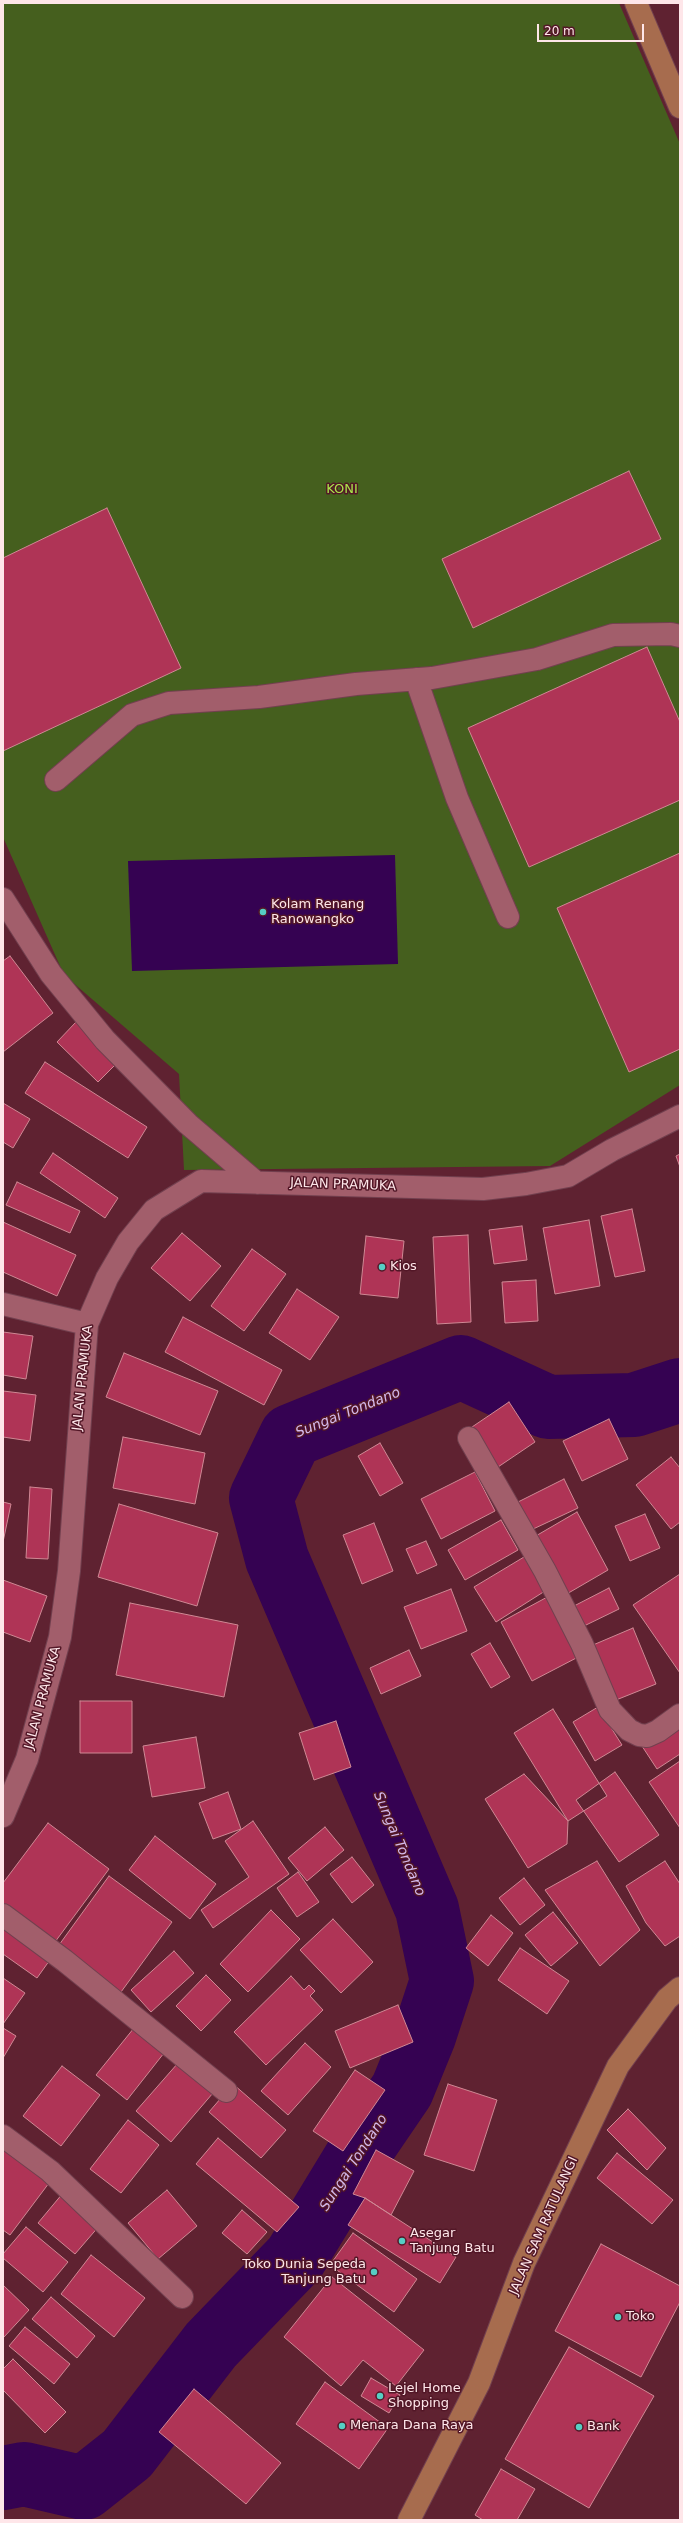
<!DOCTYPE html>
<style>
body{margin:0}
#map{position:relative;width:683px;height:2523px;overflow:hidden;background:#5f2231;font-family:"DejaVu Sans",sans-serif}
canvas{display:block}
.frame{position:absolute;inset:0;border:4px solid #fee6e9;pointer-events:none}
.scale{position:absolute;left:537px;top:24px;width:107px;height:18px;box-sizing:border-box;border:2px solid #fee6e9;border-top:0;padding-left:5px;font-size:12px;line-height:14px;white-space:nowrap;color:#fee6e9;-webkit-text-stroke:3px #531727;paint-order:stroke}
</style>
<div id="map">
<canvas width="683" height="2523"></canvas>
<div class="frame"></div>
<div class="scale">20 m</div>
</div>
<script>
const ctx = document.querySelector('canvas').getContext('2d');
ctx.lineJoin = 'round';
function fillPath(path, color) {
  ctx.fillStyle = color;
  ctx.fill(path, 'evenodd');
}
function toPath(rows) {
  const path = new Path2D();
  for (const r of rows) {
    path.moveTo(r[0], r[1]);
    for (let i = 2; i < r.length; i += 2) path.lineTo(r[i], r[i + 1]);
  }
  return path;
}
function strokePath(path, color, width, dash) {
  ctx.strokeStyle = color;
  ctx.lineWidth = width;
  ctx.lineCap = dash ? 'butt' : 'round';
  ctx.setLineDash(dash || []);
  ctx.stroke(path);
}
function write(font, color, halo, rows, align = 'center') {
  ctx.font = font + ' "DejaVu Sans",sans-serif';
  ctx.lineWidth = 3;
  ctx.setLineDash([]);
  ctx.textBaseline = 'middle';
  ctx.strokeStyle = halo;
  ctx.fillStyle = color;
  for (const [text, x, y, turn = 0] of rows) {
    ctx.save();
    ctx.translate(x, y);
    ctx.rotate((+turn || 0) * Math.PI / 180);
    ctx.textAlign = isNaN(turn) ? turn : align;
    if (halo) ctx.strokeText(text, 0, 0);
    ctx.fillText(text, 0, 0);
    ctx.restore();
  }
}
fillPath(toPath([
 [3,3,619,3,680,144,680,1085,550,1166,184,1170,179,1074,64,975,3,837]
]), '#455f1e');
fillPath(toPath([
 [395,855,398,964,132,971,128,861]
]), '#350252');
strokePath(toPath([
 [3,2478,24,2474,84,2488,127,2454,211,2345,295,2258,357,2156,402,2090,424,2036,442,1981,427,1909,277,1559,261,1498,291,1436,461,1367,548,1407,634,1405,680,1390]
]), '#350252', 64);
const building = toPath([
 [629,471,661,539,473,628,442,559,629,471],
 [107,508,181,668,3,751,3,558,107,508],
 [647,647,680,722,680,800,529,867,468,728,647,647],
 [680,853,680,1049,629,1072,557,908,680,853],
 [10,956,53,1013,3,1052,3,961,10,956],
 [76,1022,118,1062,98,1082,57,1042,76,1022],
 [45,1062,147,1127,128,1158,25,1093,45,1062],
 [3,1103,30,1119,13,1148,3,1142,3,1103],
 [53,1153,118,1198,105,1218,40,1173,53,1153],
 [680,1154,680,1167,676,1156,680,1154],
 [17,1182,80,1211,70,1233,6,1205,17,1182],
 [632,1209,645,1271,615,1277,601,1216,632,1209],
 [589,1220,600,1286,555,1294,543,1228,589,1220],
 [3,1222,76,1255,57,1296,3,1272,3,1222],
 [522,1226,527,1260,494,1264,489,1230,522,1226],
 [182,1233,221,1266,190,1301,151,1268,182,1233],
 [468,1235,471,1322,437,1324,433,1237,468,1235],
 [366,1236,404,1241,398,1298,360,1294,366,1236],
 [252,1249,286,1274,244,1331,211,1306,252,1249],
 [536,1280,538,1321,505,1323,502,1282,536,1280],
 [297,1289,339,1317,310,1360,269,1333,297,1289],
 [183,1317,282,1370,264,1405,165,1352,183,1317],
 [3,1332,33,1336,26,1379,3,1375,3,1332],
 [124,1353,218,1391,200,1435,106,1397,124,1353],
 [3,1391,36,1395,30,1441,3,1437,3,1391],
 [509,1402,535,1442,498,1467,472,1427,509,1402],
 [609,1419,628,1459,582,1481,563,1441,609,1419],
 [123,1437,205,1453,195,1504,113,1488,123,1437],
 [380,1443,403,1483,380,1496,358,1456,380,1443],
 [671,1457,680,1468,680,1522,671,1529,636,1485,671,1457],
 [475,1472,495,1511,441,1539,421,1499,475,1472],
 [564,1479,578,1508,531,1530,518,1502,564,1479],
 [30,1487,52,1489,48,1559,26,1558,30,1487],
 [3,1502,11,1504,3,1542,3,1502],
 [119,1504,218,1533,197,1606,98,1577,119,1504],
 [577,1512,608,1570,565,1595,534,1537,577,1512],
 [645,1514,660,1548,630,1561,615,1526,645,1514],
 [501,1520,518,1550,465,1580,448,1550,501,1520],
 [374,1523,393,1571,362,1584,343,1535,374,1523],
 [426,1541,437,1565,417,1574,406,1549,426,1541],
 [524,1557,545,1591,496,1622,474,1587,524,1557],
 [680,1574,680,1673,633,1605,680,1574],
 [3,1580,47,1596,30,1642,3,1632,3,1580],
 [609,1588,619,1609,584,1626,574,1606,609,1588],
 [451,1589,467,1631,421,1649,404,1607,451,1589],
 [551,1595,582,1655,532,1681,501,1622,551,1595],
 [130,1603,238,1625,224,1697,116,1675,130,1603],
 [633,1628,656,1684,616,1700,593,1645,633,1628],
 [490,1643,510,1677,491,1688,471,1654,490,1643],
 [409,1650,421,1676,381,1694,370,1668,409,1650],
 [80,1701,132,1701,132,1753,80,1753,80,1701],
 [598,1707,622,1745,595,1761,573,1722,598,1707],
 [553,1709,607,1796,568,1821,514,1733,553,1709],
 [680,1717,680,1754,657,1769,640,1743,680,1717],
 [336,1721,351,1767,314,1780,299,1733,336,1721],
 [196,1737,205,1788,152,1797,143,1746,196,1737],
 [680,1761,680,1828,649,1782,680,1761],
 [615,1772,659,1835,619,1862,576,1800,615,1772],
 [524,1774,568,1821,567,1844,528,1868,485,1799,524,1774],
 [228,1792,241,1829,213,1839,199,1803,228,1792],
 [253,1821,289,1874,213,1928,201,1910,249,1877,225,1841,253,1821],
 [48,1823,109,1869,55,1942,3,1903,3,1883,48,1823],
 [325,1827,344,1850,307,1881,288,1858,325,1827],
 [155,1836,216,1884,190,1919,129,1870,155,1836],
 [352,1857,374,1885,352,1903,330,1874,352,1857],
 [597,1861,640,1930,600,1966,545,1890,597,1861],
 [665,1861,680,1884,680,1936,665,1946,646,1923,626,1886,665,1861],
 [298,1872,319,1902,297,1917,277,1888,298,1872],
 [109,1876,172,1922,121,1992,59,1945,109,1876],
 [524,1878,545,1905,520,1925,499,1898,524,1878],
 [271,1910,300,1939,248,1992,220,1964,271,1910],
 [553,1912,578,1943,551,1966,525,1935,553,1912],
 [491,1915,513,1933,488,1966,466,1948,491,1915],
 [333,1919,373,1962,341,1993,300,1950,333,1919],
 [3,1923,52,1957,37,1978,3,1954,3,1923],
 [520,1948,569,1981,547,2014,498,1980,520,1948],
 [174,1951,194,1973,151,2012,131,1990,174,1951],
 [206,1975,231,2000,201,2031,176,2006,206,1975],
 [291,1976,304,1990,309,1985,315,1991,310,1996,323,2010,266,2065,234,2032,291,1976],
 [3,1978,25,1993,3,2024,3,1978],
 [398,2005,413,2042,350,2068,335,2031,398,2005],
 [3,2028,16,2036,3,2058,3,2028],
 [134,2028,164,2053,127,2100,96,2075,134,2028],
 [305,2043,331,2067,288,2115,261,2091,305,2043],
 [178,2063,213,2093,171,2142,136,2111,178,2063],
 [62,2066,100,2095,61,2146,23,2116,62,2066],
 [355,2070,385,2090,343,2151,313,2131,355,2070],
 [233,2084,286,2130,261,2158,209,2112,233,2084],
 [448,2084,497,2100,474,2171,424,2155,448,2084],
 [628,2109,666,2148,647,2170,607,2130,628,2109],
 [128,2120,159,2145,121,2193,90,2169,128,2120],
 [218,2138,299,2207,277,2232,196,2164,218,2138],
 [3,2144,52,2179,10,2235,3,2230,3,2144],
 [376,2150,414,2171,391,2215,365,2198,353,2194,376,2150],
 [617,2153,673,2200,652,2224,597,2178,617,2153],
 [167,2190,197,2226,158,2259,128,2223,167,2190],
 [63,2193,100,2225,75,2254,38,2223,63,2193],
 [365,2198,456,2257,440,2283,348,2225,365,2198],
 [242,2210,267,2232,247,2254,222,2233,242,2210],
 [26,2227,68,2262,43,2292,3,2258,3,2254,26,2227],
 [353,2233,417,2279,394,2312,330,2265,353,2233],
 [601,2244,680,2286,680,2302,641,2377,555,2331,601,2244],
 [91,2255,145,2298,114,2337,61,2294,91,2255],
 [332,2277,424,2350,396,2386,363,2360,341,2386,284,2337,332,2277],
 [3,2285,29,2310,4,2337,3,2336,3,2285],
 [51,2297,95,2336,77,2358,32,2319,51,2297],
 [25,2327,70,2364,54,2384,9,2346,25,2327],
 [569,2347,654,2396,589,2508,505,2459,569,2347],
 [13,2359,66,2412,45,2433,3,2390,3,2369,13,2359],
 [371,2378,400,2395,389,2413,361,2396,371,2378],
 [325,2382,388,2428,359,2469,296,2424,325,2382],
 [194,2389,281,2463,246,2504,159,2432,194,2389],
 [501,2469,535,2489,517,2520,483,2520,475,2515,501,2469]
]);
fillPath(building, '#af3456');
strokePath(building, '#cf8894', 1);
const minor = toPath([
 [416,679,457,798,508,917],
 [56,780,132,715,169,703,259,697,356,684,432,678,537,659,613,635,671,634,680,636],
 [3,899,51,974,105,1040,188,1124,257,1183],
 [3,1304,87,1324],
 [469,1438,545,1571,582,1644,610,1710,629,1730,639,1735,647,1736,658,1731,680,1715],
 [3,1816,27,1759,60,1637,69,1571,87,1324,107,1278,128,1242,154,1210,201,1181,483,1189,526,1184,568,1176,612,1150,680,1116],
 [3,1915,65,1961,226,2091],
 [3,2136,50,2171,182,2297]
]);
const major = toPath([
 [636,3,680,107],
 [409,2520,479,2383,524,2263,618,2066,667,1999,680,1988]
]);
strokePath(minor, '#72404f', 24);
strokePath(major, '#72404f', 24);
strokePath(minor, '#a25e6b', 22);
strokePath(major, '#a76c4e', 22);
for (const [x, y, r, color] of [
 [263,912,4,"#56cec4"],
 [382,1267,4,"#56cec4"],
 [402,2241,4,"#56cec4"],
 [374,2272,4,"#56cec4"],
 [618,2317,4,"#56cec4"],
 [380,2396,4,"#56cec4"],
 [342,2426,4,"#56cec4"],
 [579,2427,4,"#56cec4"]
]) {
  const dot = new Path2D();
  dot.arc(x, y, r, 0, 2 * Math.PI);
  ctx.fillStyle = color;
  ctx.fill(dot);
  strokePath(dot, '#531727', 1.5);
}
write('13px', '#abe64b', '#531727', [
 ["KONI",342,490]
]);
write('13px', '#fee6e9', '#531727', [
 ["Kolam Renang",271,905],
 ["Ranowangko",271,920],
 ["Kios",390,1267],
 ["Asegar",410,2234],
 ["Tanjung Batu",410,2249],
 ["Toko Dunia Sepeda",366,2265,"right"],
 ["Tanjung Batu",366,2280,"right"],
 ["Toko",626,2317],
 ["Lejel Home",388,2389],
 ["Shopping",388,2404],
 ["Menara Dana Raya",350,2426],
 ["Bank",587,2427]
], 'left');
write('13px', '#fee6e9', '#531727', [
 ["JALAN PRAMUKA",343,1185,2],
 ["JALAN PRAMUKA",83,1378,-84],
 ["JALAN PRAMUKA",43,1698,-75],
 ["JALAN SAM RATULANGI",544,2226,-66]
]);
write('italic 14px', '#d3b9ec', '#531727', [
 ["Sungai Tondano",348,1413,-22],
 ["Sungai Tondano",399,1844,67],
 ["Sungai Tondano",354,2163,-57]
]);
</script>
